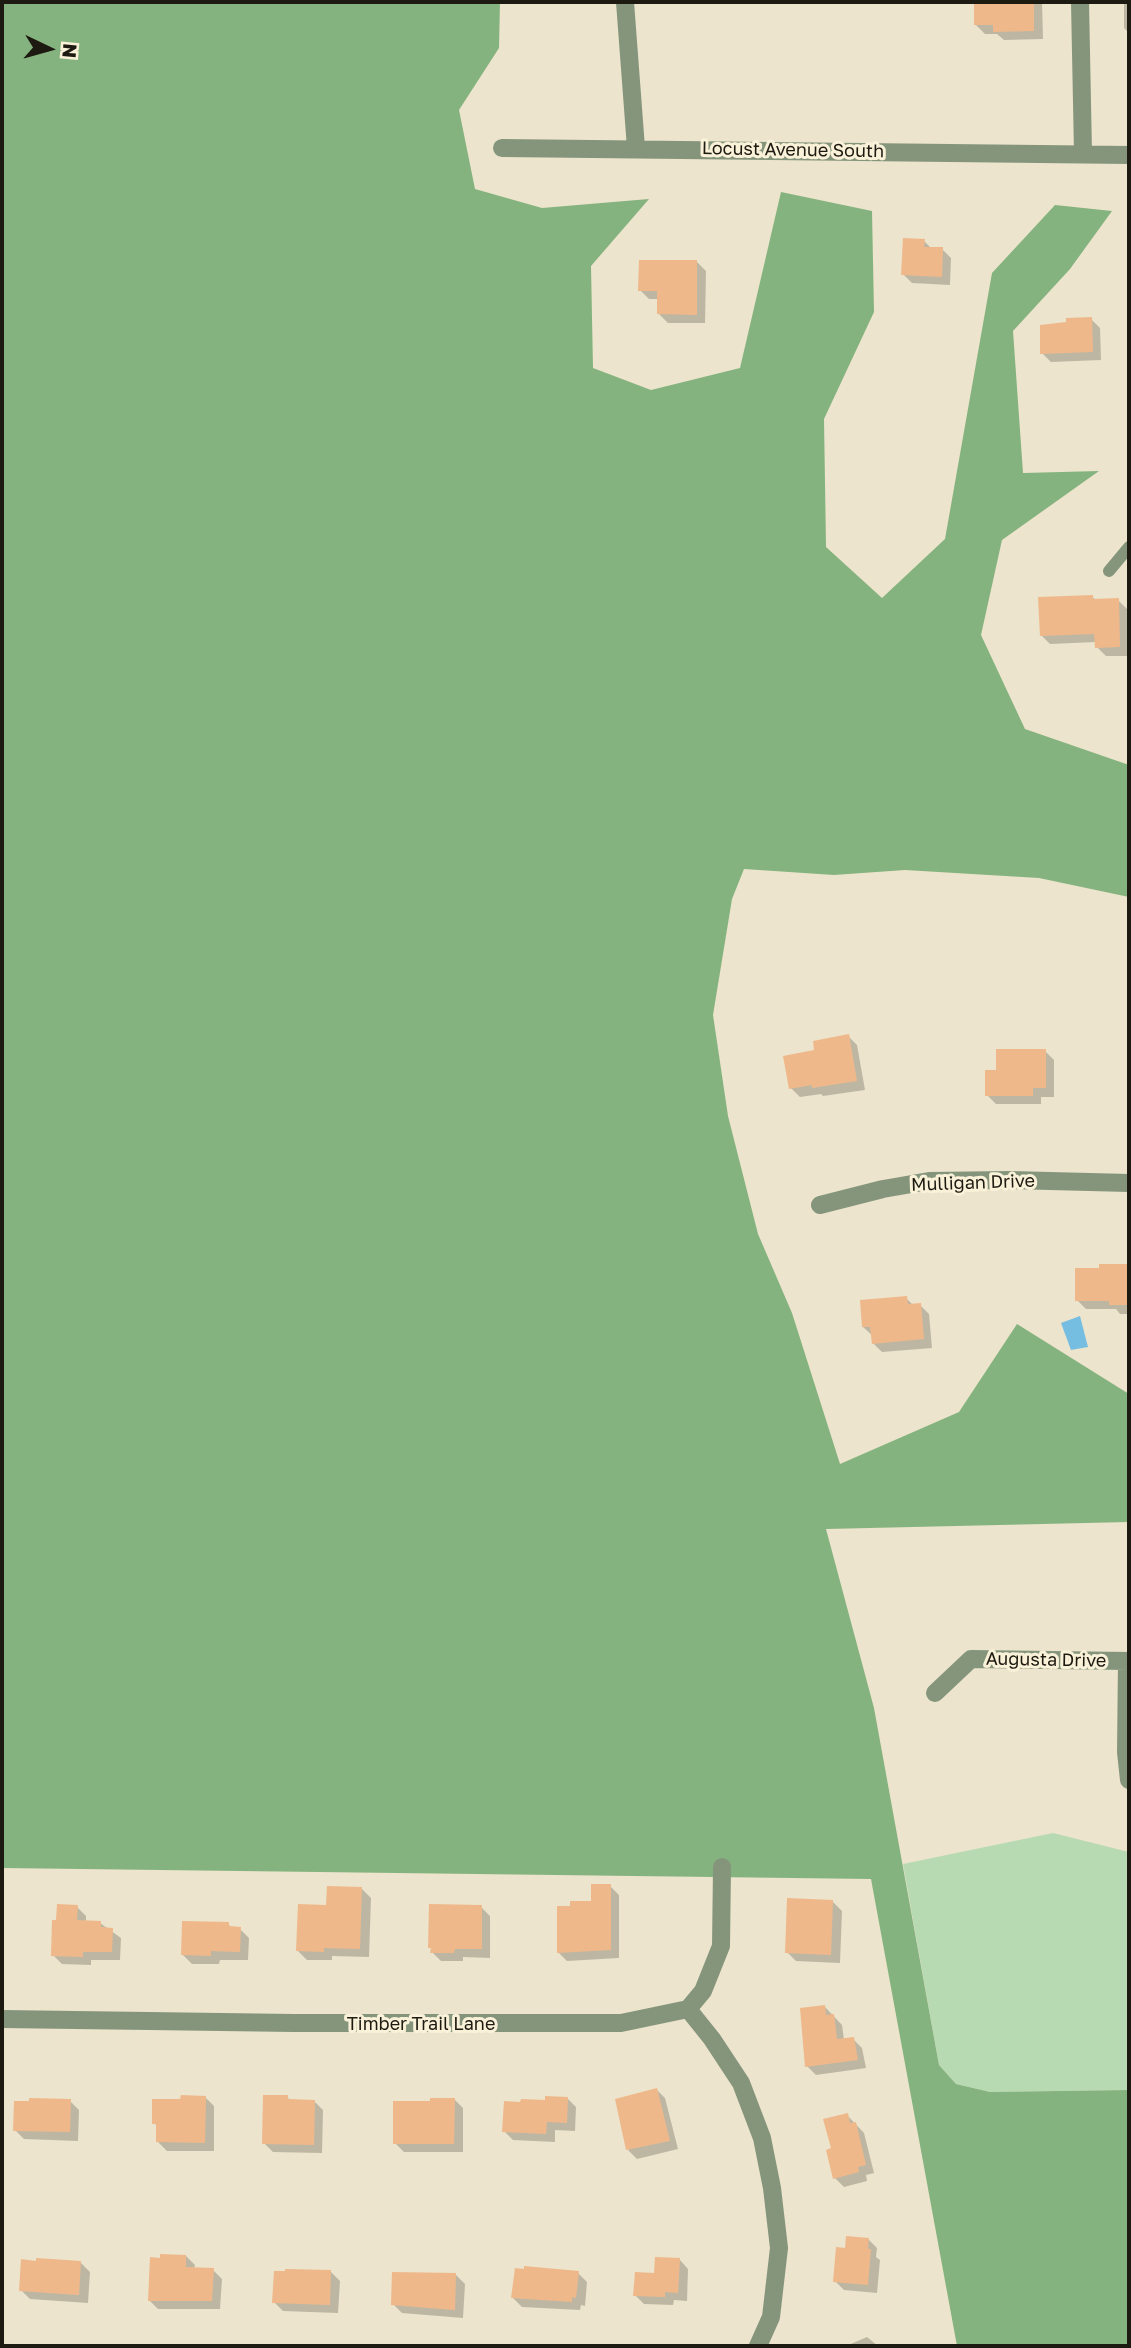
<!DOCTYPE html>
<style>
body{margin:0}
#map{position:relative;width:1131px;height:2348px;overflow:hidden;background:#ece4cc;font-family:"Golos Text",sans-serif}
canvas{display:block}
.frame{position:absolute;inset:0;border:4px solid #1d1a11;pointer-events:none}
.north{position:absolute;left:14px;top:14px;width:70px;height:70px;-webkit-text-stroke:5px #faf1d9;paint-order:stroke;rotate:95deg;font-size:19px;font-weight:700;line-height:28px;text-align:center;color:#1d1a11}
.north::after{content:'';display:block;margin:auto;width:24px;height:32px;background:#1d1a11;clip-path:polygon(50% 0,100% 100%,50% 72%,0 100%)}
</style>
<div id="map">
<canvas width="1131" height="2348"></canvas>
<div class="frame"></div>
<div class="north">N</div>
</div>
<script>
const ctx = document.querySelector('canvas').getContext('2d');
ctx.lineJoin = 'round';
function fillPath(path, color) {
  ctx.fillStyle = color;
  ctx.fill(path, 'evenodd');
}
function toPath(rows) {
  const path = new Path2D();
  for (const r of rows) {
    path.moveTo(r[0], r[1]);
    for (let i = 2; i < r.length; i += 2) path.lineTo(r[i], r[i + 1]);
  }
  return path;
}
function strokePath(path, color, width, dash) {
  ctx.strokeStyle = color;
  ctx.lineWidth = width;
  ctx.lineCap = dash ? 'butt' : 'round';
  ctx.setLineDash(dash || []);
  ctx.stroke(path);
}
function write(font, color, halo, rows, align = 'center') {
  ctx.font = font + ' "Golos Text",sans-serif';
  ctx.lineWidth = 6;
  ctx.setLineDash([]);
  ctx.textBaseline = 'middle';
  ctx.strokeStyle = halo;
  ctx.fillStyle = color;
  for (const [text, x, y, turn = 0] of rows) {
    ctx.save();
    ctx.translate(x, y);
    ctx.rotate((+turn || 0) * Math.PI / 180);
    ctx.textAlign = isNaN(turn) ? turn : align;
    if (halo) ctx.strokeText(text, 0, 0);
    ctx.fillText(text, 0, 0);
    ctx.restore();
  }
}
fillPath(toPath([
 [1053,1833,1129,1852,1129,2090,990,2092,956,2084,939,2065,903,1864]
]), '#b8dab3');
fillPath(toPath([
 [2,2,500,2,499,48,459,110,475,189,542,208,649,199,591,266,593,368,651,390,740,368,781,192,872,211,874,312,824,419,826,547,882,598,945,539,992,273,1055,205,1112,211,1070,269,1013,331,1023,473,1099,471,1002,540,981,635,1025,729,1129,765,1129,897,1039,878,905,870,834,875,744,869,732,899,713,1015,728,1116,758,1234,792,1313,840,1464,959,1412,1017,1324,1129,1394,1129,1522,826,1529,874,1708,939,2065,956,2084,990,2092,1129,2090,1129,2346,957,2346,871,1879,2,1868]
]), '#85b37f');
fillPath(toPath([
 [1080,1316,1088,1347,1071,1350,1061,1323]
]), '#75bee1');
fillPath(toPath([
 [976,2,1042,2,1043,39,1004,40,997,34,985,34,976,25],
 [1124,2,1129,2,1129,33,1124,28],
 [924,241,932,249,942,249,951,258,950,285,912,283,903,274],
 [697,262,706,271,705,323,668,323,659,314,659,299,649,299,640,290],
 [1091,319,1100,328,1101,360,1051,362,1042,353],
 [1092,597,1096,600,1118,600,1127,609,1129,656,1106,656,1097,647,1096,642,1050,644,1041,635],
 [848,1036,857,1045,865,1090,823,1096,821,1094,800,1097,791,1088,816,1052],
 [1045,1051,1054,1060,1054,1097,1041,1097,1041,1104,996,1104,987,1095,998,1072],
 [1101,1266,1129,1266,1129,1314,1120,1314,1116,1309,1086,1309,1077,1300,1101,1270],
 [906,1298,913,1305,920,1305,929,1314,932,1348,882,1352,873,1343,873,1336,863,1327],
 [610,1886,619,1895,619,1958,567,1961,558,1952,592,1903],
 [362,1889,371,1898,369,1957,332,1956,332,1960,307,1960,298,1951,328,1907],
 [833,1902,842,1911,840,1963,796,1961,787,1952],
 [77,1907,86,1916,86,1922,100,1923,121,1938,120,1960,91,1960,91,1965,62,1964,53,1955,58,1922],
 [481,1907,490,1916,490,1958,463,1957,463,1961,441,1961,432,1952],
 [228,1924,232,1928,240,1929,249,1938,248,1960,220,1960,219,1964,192,1964,183,1955],
 [824,2006,842,2025,844,2040,853,2039,862,2048,866,2068,816,2075,807,2066],
 [656,2089,665,2098,678,2149,637,2159,628,2150],
 [205,2097,214,2106,214,2151,167,2151,158,2142,158,2127,154,2123,182,2101],
 [287,2097,291,2101,314,2101,323,2110,322,2153,273,2152,264,2143],
 [567,2098,576,2107,575,2131,555,2130,555,2142,513,2140,504,2131,547,2102],
 [454,2099,463,2108,463,2152,404,2152,395,2143],
 [70,2101,79,2110,78,2141,24,2139,15,2130,30,2103],
 [847,2115,864,2133,874,2173,866,2175,867,2181,844,2187,835,2178],
 [868,2239,877,2248,876,2257,880,2260,877,2293,844,2290,835,2281,846,2250],
 [186,2256,195,2265,194,2269,213,2270,222,2279,220,2309,158,2309,149,2300],
 [680,2260,688,2269,687,2301,674,2300,673,2305,644,2304,635,2295,656,2275],
 [37,2263,81,2263,90,2272,88,2303,30,2299,21,2290],
 [331,2272,340,2281,338,2313,283,2311,274,2302],
 [578,2273,587,2282,585,2306,581,2305,580,2310,522,2307,513,2298],
 [456,2275,465,2284,463,2318,402,2313,393,2304],
 [867,2337,878,2346,846,2346]
]), '#0003');
fillPath(toPath([
 [974,2,1034,2,1034,31,993,32,993,25,974,25],
 [903,238,925,239,924,247,943,247,942,277,901,275],
 [639,260,697,260,697,315,657,314,657,291,638,291],
 [1092,317,1093,352,1040,354,1040,325,1066,322,1066,318],
 [1093,595,1093,599,1119,598,1120,647,1095,648,1094,634,1040,636,1038,597],
 [849,1034,857,1081,812,1088,812,1085,789,1089,783,1056,814,1050,813,1041],
 [996,1049,1046,1049,1046,1088,1033,1088,1033,1096,985,1096,985,1070,996,1070],
 [1099,1264,1129,1264,1129,1305,1109,1305,1109,1301,1075,1301,1075,1268,1099,1268],
 [907,1296,908,1304,921,1303,924,1339,872,1344,870,1327,862,1327,860,1300],
 [591,1884,611,1884,611,1950,557,1953,557,1906,570,1906,570,1901,591,1901],
 [327,1886,362,1887,360,1949,324,1948,324,1952,296,1951,298,1904,326,1905],
 [787,1898,833,1900,831,1955,785,1953],
 [57,1904,78,1905,77,1920,101,1921,101,1927,113,1928,112,1952,83,1952,83,1957,51,1956,52,1920,56,1920],
 [429,1904,482,1905,482,1949,455,1949,454,1953,430,1953,431,1948,428,1948],
 [182,1921,229,1922,229,1926,241,1927,240,1952,211,1951,211,1956,181,1955],
 [825,2005,826,2015,834,2014,837,2039,854,2037,858,2060,805,2067,800,2008],
 [657,2088,670,2141,626,2150,615,2099],
 [181,2095,206,2096,205,2143,156,2142,156,2124,152,2124,152,2099,180,2099],
 [263,2095,288,2095,288,2099,315,2100,314,2145,262,2144],
 [545,2096,568,2097,567,2123,547,2122,546,2134,502,2132,504,2101,520,2102,521,2099,545,2100],
 [29,2098,71,2099,70,2132,13,2131,14,2101,29,2101],
 [430,2098,455,2098,454,2144,393,2144,393,2101,430,2101],
 [848,2113,850,2123,856,2122,866,2165,858,2167,859,2172,833,2179,826,2150,831,2148,823,2119],
 [846,2236,869,2238,868,2249,871,2249,868,2285,833,2282,836,2247,845,2248],
 [160,2254,186,2255,186,2267,214,2268,212,2301,148,2301,150,2257,160,2258],
 [655,2257,680,2258,678,2293,665,2292,665,2297,633,2296,635,2272,654,2273],
 [36,2258,81,2261,79,2295,19,2291,21,2259,36,2261],
 [524,2266,579,2271,576,2298,572,2297,572,2302,511,2298,515,2268,524,2269],
 [285,2269,331,2270,330,2305,272,2303,274,2271,285,2271],
 [392,2272,456,2273,455,2310,391,2305]
]), '#efb88a');
strokePath(toPath([
 [1109,571,1129,547]
]), '#85957c', 12);
strokePath(toPath([
 [625,2,636,148],
 [1080,2,1083,153],
 [502,148,1129,155],
 [820,1205,883,1189,929,1181,1010,1180,1129,1183],
 [1127,1661,1126,1752,1129,1780],
 [935,1693,971,1659,1129,1661],
 [688,2009,712,2039,741,2083,762,2138,772,2188,779,2248,771,2317,758,2346],
 [2,2019,294,2023,621,2023,688,2009,703,1991,721,1946,722,1867]
]), '#85957c', 18);
write('18px', '#1d1a11', '#faf1d9', [
 ["Locust Avenue South",793,150,1],
 ["Mulligan Drive",973,1183,-2],
 ["Augusta Drive",1046,1660,1],
 ["Timber Trail Lane",421,2024]
]);
</script>
